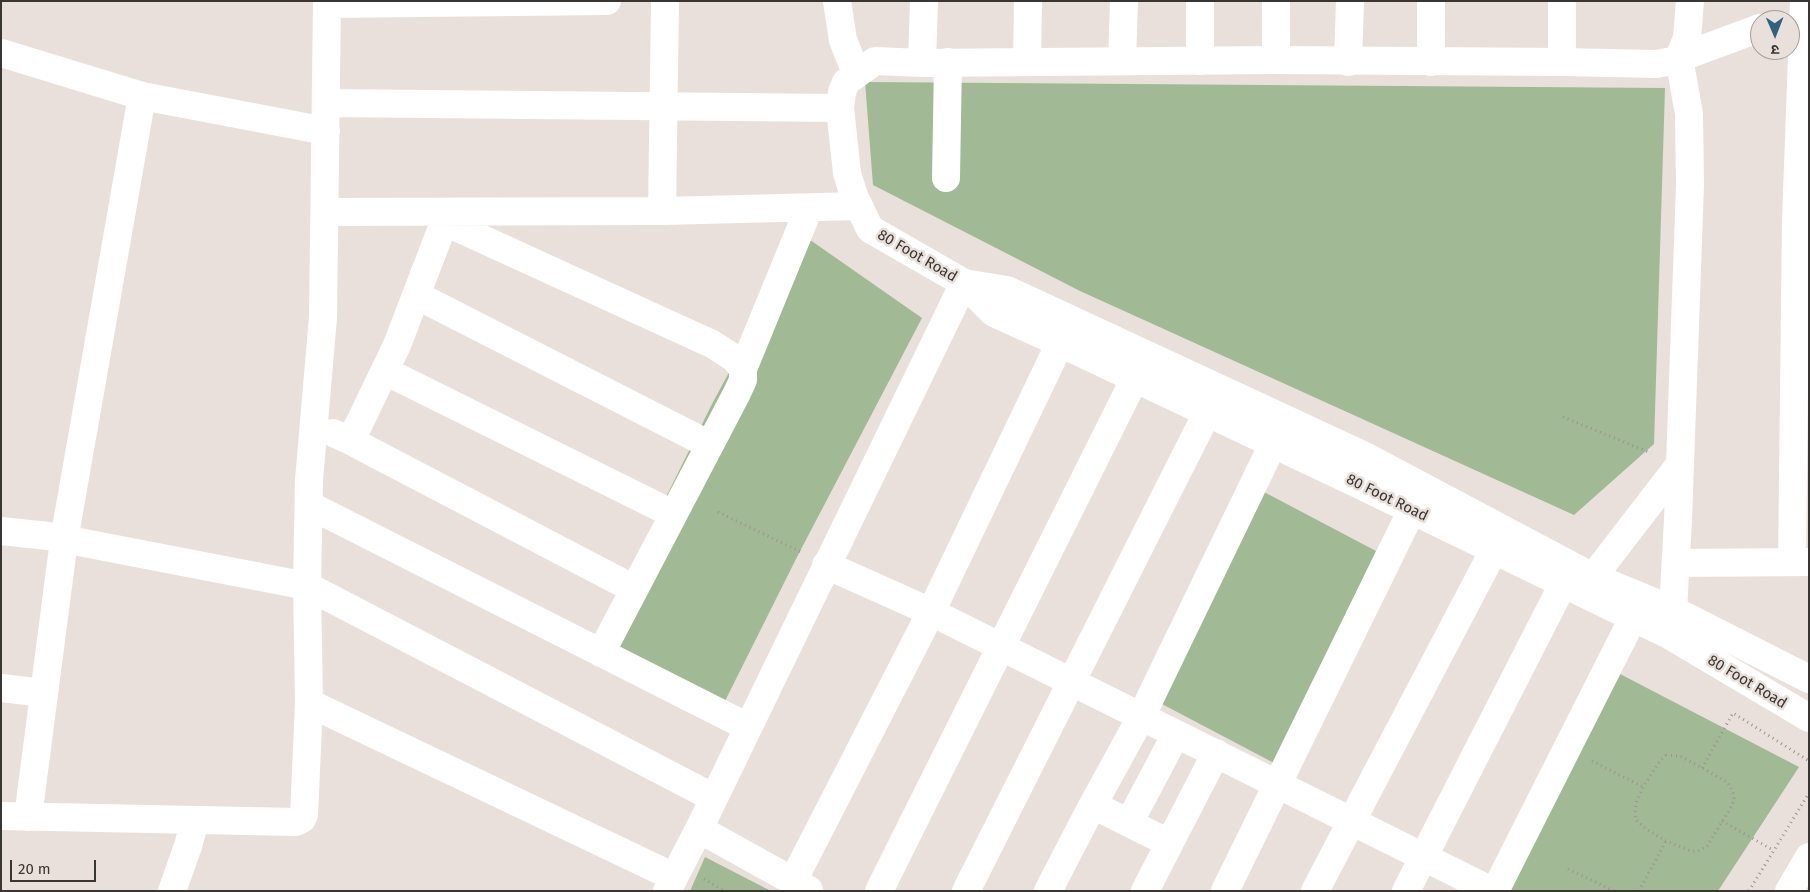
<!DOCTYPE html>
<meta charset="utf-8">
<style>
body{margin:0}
#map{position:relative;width:1810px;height:892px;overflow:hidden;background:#e9e0db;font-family:"Fira Sans","Noto Sans Devanagari",sans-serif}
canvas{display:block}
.frame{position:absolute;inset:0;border:2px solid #393533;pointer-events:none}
.north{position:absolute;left:1750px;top:10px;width:50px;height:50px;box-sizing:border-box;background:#e9e0db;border:1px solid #a39c98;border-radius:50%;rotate:179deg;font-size:14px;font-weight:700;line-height:20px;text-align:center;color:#393533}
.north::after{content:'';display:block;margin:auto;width:18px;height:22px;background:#2c637e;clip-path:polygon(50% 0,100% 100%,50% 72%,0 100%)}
.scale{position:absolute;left:10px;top:860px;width:86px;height:22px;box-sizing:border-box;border:2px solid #393533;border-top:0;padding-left:6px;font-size:15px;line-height:18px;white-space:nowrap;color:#393533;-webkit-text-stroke:4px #e9e0db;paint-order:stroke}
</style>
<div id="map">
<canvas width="1810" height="892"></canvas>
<div class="frame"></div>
<div class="north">उ</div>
<div class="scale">20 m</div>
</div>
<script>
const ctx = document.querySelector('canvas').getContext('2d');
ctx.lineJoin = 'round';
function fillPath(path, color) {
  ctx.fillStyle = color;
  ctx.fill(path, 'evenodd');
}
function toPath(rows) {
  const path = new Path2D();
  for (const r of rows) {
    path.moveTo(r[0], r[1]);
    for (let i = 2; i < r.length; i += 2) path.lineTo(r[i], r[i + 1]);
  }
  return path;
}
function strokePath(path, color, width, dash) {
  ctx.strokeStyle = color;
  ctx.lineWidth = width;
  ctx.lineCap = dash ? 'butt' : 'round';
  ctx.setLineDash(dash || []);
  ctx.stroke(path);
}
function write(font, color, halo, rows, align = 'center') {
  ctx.font = font + ' "Fira Sans",sans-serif';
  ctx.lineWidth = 5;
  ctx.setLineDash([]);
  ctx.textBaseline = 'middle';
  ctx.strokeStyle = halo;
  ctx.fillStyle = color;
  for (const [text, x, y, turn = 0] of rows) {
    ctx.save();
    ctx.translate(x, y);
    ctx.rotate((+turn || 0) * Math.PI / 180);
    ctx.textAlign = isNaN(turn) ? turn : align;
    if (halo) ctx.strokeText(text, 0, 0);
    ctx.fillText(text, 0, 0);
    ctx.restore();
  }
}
fillPath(toPath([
 [865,82,1665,88,1654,444,1574,515,1080,291,873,185],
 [803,235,922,318,797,557,725,701,595,641,712,404],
 [1247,483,1376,551,1274,763,1141,693],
 [1597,662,1799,767,1718,891,1511,891,1494,883],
 [705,857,771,891,690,891]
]), '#a2b995');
strokePath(toPath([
 [1563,417,1651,453],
 [718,512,803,553],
 [1666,755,1680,756,1702,768,1727,782,1730,786,1733,793,1734,798,1732,806,1707,846,1698,851,1691,851,1666,841,1646,829,1636,820,1635,813,1636,803,1643,787,1660,761,1666,755],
 [1592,761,1643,787],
 [1702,768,1733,713,1809,761],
 [1722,821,1773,850],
 [1568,869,1614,891],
 [704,879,724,891],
 [1639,891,1666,841],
 [1749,891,1809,793]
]), '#9a9490', 3, [1, 4]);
strokePath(toPath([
 [837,1,843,40,856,73],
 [1200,1,1200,61],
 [1276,1,1276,60],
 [1431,1,1431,62],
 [327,4,607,1],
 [1,53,142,96,326,131],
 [1122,61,1124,1],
 [1027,62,1028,1],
 [1348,62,1350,1],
 [1562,62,1562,1],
 [922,63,924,1],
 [326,103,840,108],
 [946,178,948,62],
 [662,211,665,1],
 [325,212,662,211,859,206],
 [445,222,712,344,734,358,743,369,743,380,737,393,601,653],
 [416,295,710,445],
 [743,369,809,208],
 [385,371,673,514],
 [333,433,349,440,358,426,397,345,448,212],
 [349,440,634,589],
 [309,505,748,727],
 [1,531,48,536,307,586,714,798],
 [1792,562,1796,220,1804,1],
 [1676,563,1809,562],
 [826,565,931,612,1492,891],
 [1585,594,1593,577,1680,464],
 [1669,634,1673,610,1678,520,1690,185,1689,114,1679,58,1760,28],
 [1,688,44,693],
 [309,703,674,877],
 [1093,805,1169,843],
 [1,816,296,822,302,819,304,815,309,703,307,586,309,480,323,317,327,1],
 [28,817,64,540,142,96],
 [1129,823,1176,734],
 [699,829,809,890],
 [793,881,931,612,1060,343],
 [172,891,188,846,195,820],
 [667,891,699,829,964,283],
 [879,891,1135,378],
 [966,891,1207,413],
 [1048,891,1090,810,1141,717,1273,444],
 [1145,891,1216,753],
 [1225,891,1412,510],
 [1315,891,1494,550],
 [1406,891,1563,584],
 [1495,891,1633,618]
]), '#fff', 28);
strokePath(toPath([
 [1690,1,1687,38,1679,58,1672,61,1656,64,1562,62,1276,60,922,63,875,61,846,82,842,92,840,108,847,173,854,196,870,229,964,283,994,313,1060,343,1356,483,1669,635,1809,718],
 [964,283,1007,290,1367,457,1593,577,1673,610,1809,679],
 [1789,891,1809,857]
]), '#fff', 28);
write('15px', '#393533', '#e9e0db', [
 ["80 Foot Road",917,256,30],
 ["80 Foot Road",1387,498,26],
 ["80 Foot Road",1747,682,31]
]);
</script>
